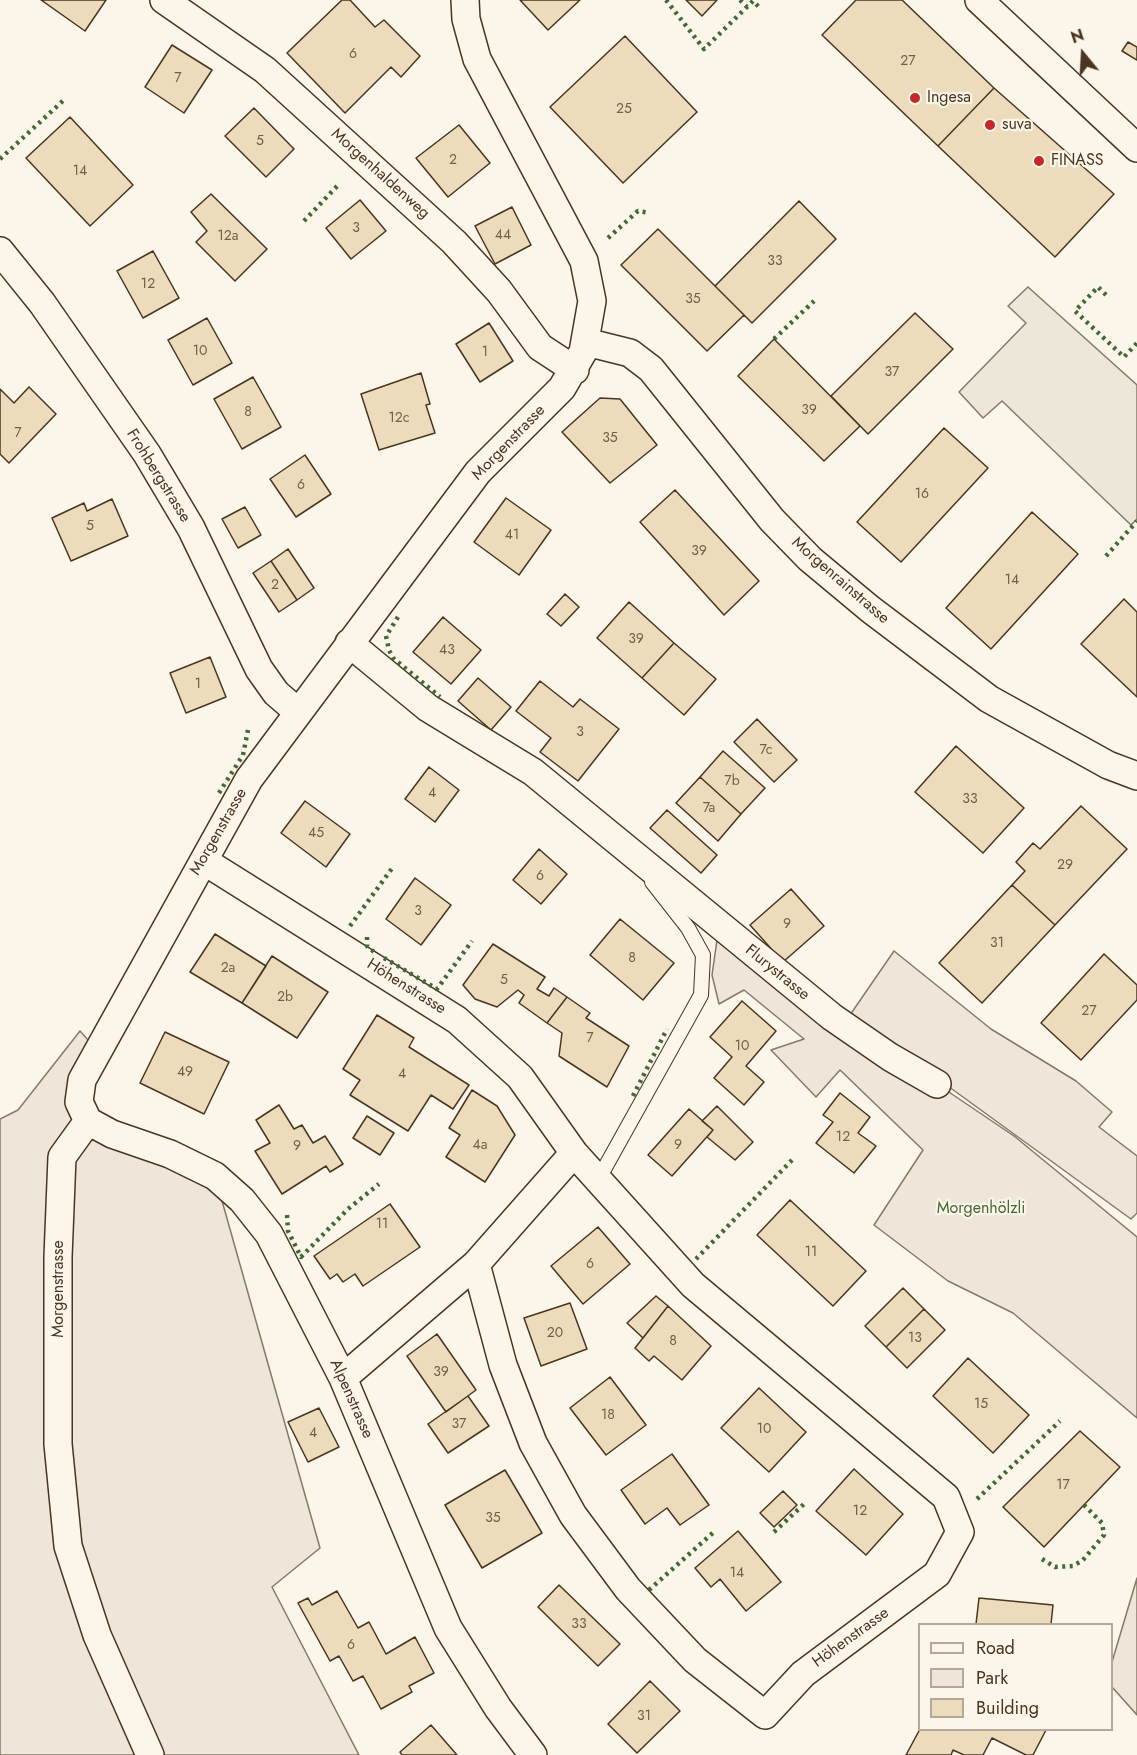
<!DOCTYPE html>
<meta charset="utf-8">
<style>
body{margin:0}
#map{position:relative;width:1137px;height:1755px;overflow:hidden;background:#fbf6e9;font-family:Jost,sans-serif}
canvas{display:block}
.legend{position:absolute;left:918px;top:1623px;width:195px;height:108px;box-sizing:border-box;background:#fbf6e9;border:2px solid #b4a999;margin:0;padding:8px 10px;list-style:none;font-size:18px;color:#4a3520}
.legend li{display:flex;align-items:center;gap:12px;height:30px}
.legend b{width:30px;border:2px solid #b4a999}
.north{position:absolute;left:1053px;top:24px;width:60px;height:60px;-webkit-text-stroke:4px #fbf6e9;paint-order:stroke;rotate:342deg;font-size:16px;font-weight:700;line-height:24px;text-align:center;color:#4a3520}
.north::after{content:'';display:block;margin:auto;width:21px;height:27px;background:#4a3520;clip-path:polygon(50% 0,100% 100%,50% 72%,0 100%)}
</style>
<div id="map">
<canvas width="1137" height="1755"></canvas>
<ul class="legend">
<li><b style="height:8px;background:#fbf6e9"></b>Road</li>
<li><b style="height:16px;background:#ede6d9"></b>Park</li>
<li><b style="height:16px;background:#ecdcbc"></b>Building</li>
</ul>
<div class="north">N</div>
</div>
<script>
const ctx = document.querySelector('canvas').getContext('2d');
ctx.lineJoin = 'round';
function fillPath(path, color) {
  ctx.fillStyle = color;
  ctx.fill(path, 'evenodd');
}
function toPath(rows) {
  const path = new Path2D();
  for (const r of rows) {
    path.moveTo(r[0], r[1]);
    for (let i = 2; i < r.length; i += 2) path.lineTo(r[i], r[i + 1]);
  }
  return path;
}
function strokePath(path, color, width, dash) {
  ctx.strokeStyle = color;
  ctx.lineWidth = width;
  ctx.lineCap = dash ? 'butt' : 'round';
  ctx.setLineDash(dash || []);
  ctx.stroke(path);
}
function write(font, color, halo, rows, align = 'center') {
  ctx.font = font + ' Jost,sans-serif';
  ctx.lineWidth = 4.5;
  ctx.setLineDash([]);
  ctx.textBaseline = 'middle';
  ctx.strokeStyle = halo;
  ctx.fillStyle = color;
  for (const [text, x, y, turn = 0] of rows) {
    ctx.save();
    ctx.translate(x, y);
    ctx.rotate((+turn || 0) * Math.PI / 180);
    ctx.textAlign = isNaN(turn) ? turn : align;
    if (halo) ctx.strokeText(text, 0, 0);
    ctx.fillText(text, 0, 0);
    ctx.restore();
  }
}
const green = toPath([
 [719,926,937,1084,1014,1136,1137,1237,1137,1418,1013,1313,948,1281,874,1225,923,1150,840,1070,816,1097,771,1050,804,1039,744,990,719,1004,712,975,719,926],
 [894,951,991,1029,1076,1081,1112,1112,1099,1127,1137,1156,1137,1213,1131,1219,850,1015,894,951],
 [80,1031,98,1051,79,1102,215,1176,320,1548,272,1587,359,1755,0,1755,0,1119,18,1110,80,1031],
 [1137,1578,1137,1715,1112,1687,1112,1662,1137,1578]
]);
fillPath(green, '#ede6d9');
strokePath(green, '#887966', 1.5);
const parking = toPath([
 [1028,287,1137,385,1137,519,1131,525,1002,401,983,418,959,392,1026,323,1008,306,1028,287]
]);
fillPath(parking, '#ede7d9');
strokePath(parking, '#887966', 1.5);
const building = toPath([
 [41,0,106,0,85,31,41,0],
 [342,0,350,0,375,27,384,20,420,56,401,77,391,67,345,113,287,53,342,0],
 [520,0,580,0,548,30,520,0],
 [686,0,717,0,702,16,686,0],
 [856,0,902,0,994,88,938,146,822,35,856,0],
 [625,36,697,112,623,183,550,107,625,36],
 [1128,42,1137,47,1137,60,1122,51,1128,42],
 [172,45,212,70,184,113,145,87,172,45],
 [994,88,1114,194,1055,257,938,146,994,88],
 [254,108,294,149,266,177,225,136,254,108],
 [70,117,133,185,90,226,26,158,70,117],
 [459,125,490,163,448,197,416,158,459,125],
 [211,194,267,249,235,281,196,242,207,231,191,212,211,194],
 [360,200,386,231,351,259,326,228,360,200],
 [799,201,836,239,752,323,715,286,799,201],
 [512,207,531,245,495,264,475,226,512,207],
 [658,229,744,315,707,351,621,265,658,229],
 [153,251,179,298,143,318,117,271,153,251],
 [915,313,953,349,868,434,831,396,915,313],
 [207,318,232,363,193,385,168,340,207,318],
 [489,323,513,361,480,382,456,344,489,323],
 [774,339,860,426,824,461,738,376,774,339],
 [421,373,430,404,426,405,435,433,379,450,361,394,421,373],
 [253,377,281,427,242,449,214,399,253,377],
 [29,387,56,414,9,463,0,454,0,389,14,403,29,387],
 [600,398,620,399,657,445,610,483,562,432,600,398],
 [944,428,988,468,901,562,857,522,944,428],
 [305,455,331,494,296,517,270,479,305,455],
 [675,490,759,581,724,615,640,522,675,490],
 [506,498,551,530,519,575,474,542,506,498],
 [112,499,128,536,71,561,52,518,84,503,87,511,112,499],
 [245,507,261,535,238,548,222,519,245,507],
 [1032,512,1078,554,991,649,946,608,1032,512],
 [288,549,314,588,297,600,271,561,288,549],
 [271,561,297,600,279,612,253,573,271,561],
 [565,594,579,607,561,626,547,614,565,594],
 [1124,599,1137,612,1137,697,1081,644,1124,599],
 [629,602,674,643,642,678,597,638,629,602],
 [443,617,481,650,451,684,413,652,443,617],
 [674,643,716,679,684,715,642,678,674,643],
 [210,657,226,697,186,713,170,673,210,657],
 [478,678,511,707,491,730,458,701,478,678],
 [540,681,573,707,580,699,619,729,578,781,540,752,551,738,516,711,540,681],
 [757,719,797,760,774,782,734,742,757,719],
 [956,746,1024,808,983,853,915,792,956,746],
 [723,751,765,788,741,814,700,777,723,751],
 [429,767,459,790,435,822,405,799,429,767],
 [700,777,741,814,718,841,676,803,700,777],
 [305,801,350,834,326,867,281,833,305,801],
 [1081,806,1127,849,1055,925,1012,885,1025,871,1016,862,1033,843,1040,849,1081,806],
 [667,810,717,855,701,873,650,828,667,810],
 [539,849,567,874,541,904,513,880,539,849],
 [415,878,451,905,421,945,386,919,415,878],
 [1012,885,1055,925,982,1003,939,963,1012,885],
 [791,889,824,926,783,962,750,925,791,889],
 [620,919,674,963,643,1000,590,955,620,919],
 [215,934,266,966,242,1003,190,972,215,934],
 [493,944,545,977,537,989,549,996,554,988,567,997,547,1023,519,1003,524,995,518,990,497,1007,475,999,463,985,493,944],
 [1104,954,1137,985,1137,1000,1081,1060,1041,1023,1104,954],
 [272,956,328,992,297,1038,242,1003,272,956],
 [567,997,590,1013,586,1018,629,1046,607,1087,559,1056,562,1033,547,1023,567,997],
 [742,1001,776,1031,746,1066,764,1082,744,1105,714,1078,732,1057,710,1037,742,1001],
 [377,1015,414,1038,409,1047,469,1085,453,1109,431,1095,408,1131,350,1095,360,1080,343,1069,377,1015],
 [165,1032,229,1062,204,1114,140,1083,165,1032],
 [472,1090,497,1106,515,1135,485,1182,446,1157,460,1135,449,1128,472,1090],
 [840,1093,870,1117,858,1133,876,1146,854,1173,816,1143,833,1122,823,1115,840,1093],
 [279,1105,294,1129,302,1125,313,1143,325,1136,343,1164,330,1172,326,1166,282,1194,255,1151,270,1143,256,1120,279,1105],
 [717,1106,753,1142,735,1160,707,1137,713,1130,702,1121,717,1106],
 [689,1109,713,1130,672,1176,648,1155,689,1109],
 [367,1116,394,1133,380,1155,353,1138,367,1116],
 [790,1200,866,1271,833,1306,757,1235,790,1200],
 [390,1204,420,1247,363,1286,355,1274,343,1282,337,1274,330,1279,314,1256,390,1204],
 [598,1227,630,1264,583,1304,551,1266,598,1227],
 [903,1288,924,1309,886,1347,865,1326,903,1288],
 [656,1296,668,1306,643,1338,627,1323,656,1296],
 [570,1303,587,1349,541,1366,524,1318,570,1303],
 [668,1306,711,1346,682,1380,654,1356,649,1361,635,1348,668,1306],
 [924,1309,945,1330,907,1368,886,1347,924,1309],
 [437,1334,476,1390,446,1412,407,1356,437,1334],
 [968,1358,1029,1415,993,1453,933,1396,968,1358],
 [610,1377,646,1425,606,1455,570,1408,610,1377],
 [759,1388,806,1432,769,1472,721,1428,759,1388],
 [468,1396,489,1426,448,1453,428,1424,468,1396],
 [319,1408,339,1447,308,1462,288,1422,319,1408],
 [1080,1431,1120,1467,1044,1547,1003,1507,1080,1431],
 [672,1454,709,1505,680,1525,667,1508,645,1524,621,1490,672,1454],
 [854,1469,903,1514,866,1555,816,1511,854,1469],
 [505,1470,542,1533,482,1568,445,1505,505,1470],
 [783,1491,797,1505,774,1527,760,1513,783,1491],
 [738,1531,781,1582,746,1611,720,1579,711,1587,695,1568,738,1531],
 [559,1585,620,1644,598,1666,538,1607,559,1585],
 [337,1591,358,1628,369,1622,386,1654,415,1637,434,1673,409,1686,412,1692,381,1709,363,1676,353,1681,339,1656,330,1661,298,1603,308,1598,312,1605,337,1591],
 [979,1598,1053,1605,1051,1624,976,1624,979,1598],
 [650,1681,680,1711,637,1753,608,1724,650,1681],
 [431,1725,457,1755,402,1755,400,1752,431,1725],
 [920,1729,920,1730,1046,1730,1033,1755,1026,1755,992,1738,983,1755,964,1755,953,1750,951,1755,906,1755,920,1729]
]);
fillPath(building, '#ecdcbc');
strokePath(building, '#4a3520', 1.5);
const service = toPath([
 [598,1180,701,995,703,955,688,928,652,882]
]);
const minor = toPath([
 [164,0,265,70,454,242,499,291,540,347,575,370],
 [979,0,1137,148],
 [0,251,42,303,147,454,191,528,259,669,276,693,298,712],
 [586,342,630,353,651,369,772,520,810,559,870,609,989,699,1108,765,1137,776],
 [349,643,428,708,533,772,832,1017,890,1057,937,1084],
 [204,861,457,1020,520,1077,574,1153,693,1285,946,1497,960,1532,937,1574,803,1674,765,1715,695,1660,628,1589,573,1515,533,1443,503,1365,476,1264],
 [88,1121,79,1102,82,1080,249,779,478,472,562,388,583,352,592,301,584,261,477,59,466,19,465,0],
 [88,1121,112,1134,170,1154,215,1176,242,1200,269,1234,343,1378,448,1628,498,1708,533,1755],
 [88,1121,62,1157,58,1257,58,1444,68,1546,97,1635,150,1755],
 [343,1378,476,1264,574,1153]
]);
strokePath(service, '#4a3520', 16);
strokePath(minor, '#4a3520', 30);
strokePath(service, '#fbf6e9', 14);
strokePath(minor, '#fbf6e9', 27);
strokePath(toPath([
 [666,0,704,49,753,1,759,7],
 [740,0,747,7],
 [0,159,66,98],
 [304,221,340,183],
 [608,238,638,211,650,213],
 [1106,295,1098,287,1075,311,1124,357,1137,343],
 [774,339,814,301],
 [1106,556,1137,521],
 [398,617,386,636,389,650,393,658,440,697],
 [219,793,243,755,248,730],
 [350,926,393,867],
 [367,937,367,946,374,952],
 [384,958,437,989,472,941],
 [633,1096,667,1029],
 [287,1215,288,1231,301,1257,348,1209,379,1184],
 [696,1259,792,1160],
 [977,1499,1060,1421],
 [774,1532,804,1504],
 [1042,1559,1055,1567,1073,1566,1083,1560,1104,1535,1102,1523,1084,1505],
 [649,1590,716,1530]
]), '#436837', 4.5, [3, 4.5]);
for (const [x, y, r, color] of [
 [915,98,6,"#c62828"],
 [990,125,6,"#c62828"],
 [1039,161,6,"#c62828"]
]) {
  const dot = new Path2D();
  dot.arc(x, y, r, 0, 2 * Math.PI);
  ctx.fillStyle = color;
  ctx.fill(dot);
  strokePath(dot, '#fbf6e9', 2);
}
write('14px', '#725f47', null, [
 ["6",353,55],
 ["27",908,62],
 ["7",178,79],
 ["25",624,110],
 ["5",260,142],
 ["2",453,161],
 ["14",80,172],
 ["3",356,229],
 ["44",503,236],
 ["12a",228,237],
 ["33",775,262],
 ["12",148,285],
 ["35",693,300],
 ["10",200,352],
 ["1",485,353],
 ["37",892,373],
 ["39",809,411],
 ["8",248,413],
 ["12c",399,419],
 ["7",18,434],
 ["35",610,439],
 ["6",301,486],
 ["16",922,495],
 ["5",90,527],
 ["41",512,536],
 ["39",699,552],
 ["14",1012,581],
 ["2",275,586],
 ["39",636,640],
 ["43",447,651],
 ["1",198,685],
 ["3",580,733],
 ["7c",766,751],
 ["7b",732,782],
 ["4",432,794],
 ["33",970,800],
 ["7a",709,809],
 ["45",316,834],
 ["29",1065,866],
 ["6",540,877],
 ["3",418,912],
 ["9",787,925],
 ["31",997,944],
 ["8",632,959],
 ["2a",228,969],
 ["5",504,981],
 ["2b",285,998],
 ["27",1089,1012],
 ["7",590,1039],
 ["10",742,1047],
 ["49",185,1073],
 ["4",402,1075],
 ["12",843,1138],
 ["4a",480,1146],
 ["9",678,1146],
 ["9",297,1147],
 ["11",382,1225],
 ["11",811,1253],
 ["6",590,1265],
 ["20",555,1334],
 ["13",915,1339],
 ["8",673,1342],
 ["39",441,1373],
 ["15",981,1405],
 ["18",608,1416],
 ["37",459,1425],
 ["10",764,1430],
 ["4",313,1434],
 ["17",1063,1486],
 ["12",860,1512],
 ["35",493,1519],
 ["14",737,1574],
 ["33",579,1625],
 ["6",351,1646],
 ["31",644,1717]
]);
write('16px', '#4a3520', '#fbf6e9', [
 ["Ingesa",927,98],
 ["suva",1002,125],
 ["FINASS",1051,161]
], 'left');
write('16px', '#4a3520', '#fbf6e9', [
 ["Morgenhaldenweg",380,174,42],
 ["Morgenstrasse",509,443,-46],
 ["Frohbergstrasse",158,476,58],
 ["Morgenrainstrasse",840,581,41],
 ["Morgenstrasse",219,832,-60],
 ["Flurystrasse",777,973,39],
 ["Höhenstrasse",406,987,32],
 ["Morgenstrasse",59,1289,-90],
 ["Alpenstrasse",351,1399,66],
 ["Höhenstrasse",851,1638,-36]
]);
write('16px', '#436837', '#fbf6e9', [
 ["Morgenhölzli",981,1209]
]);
</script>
